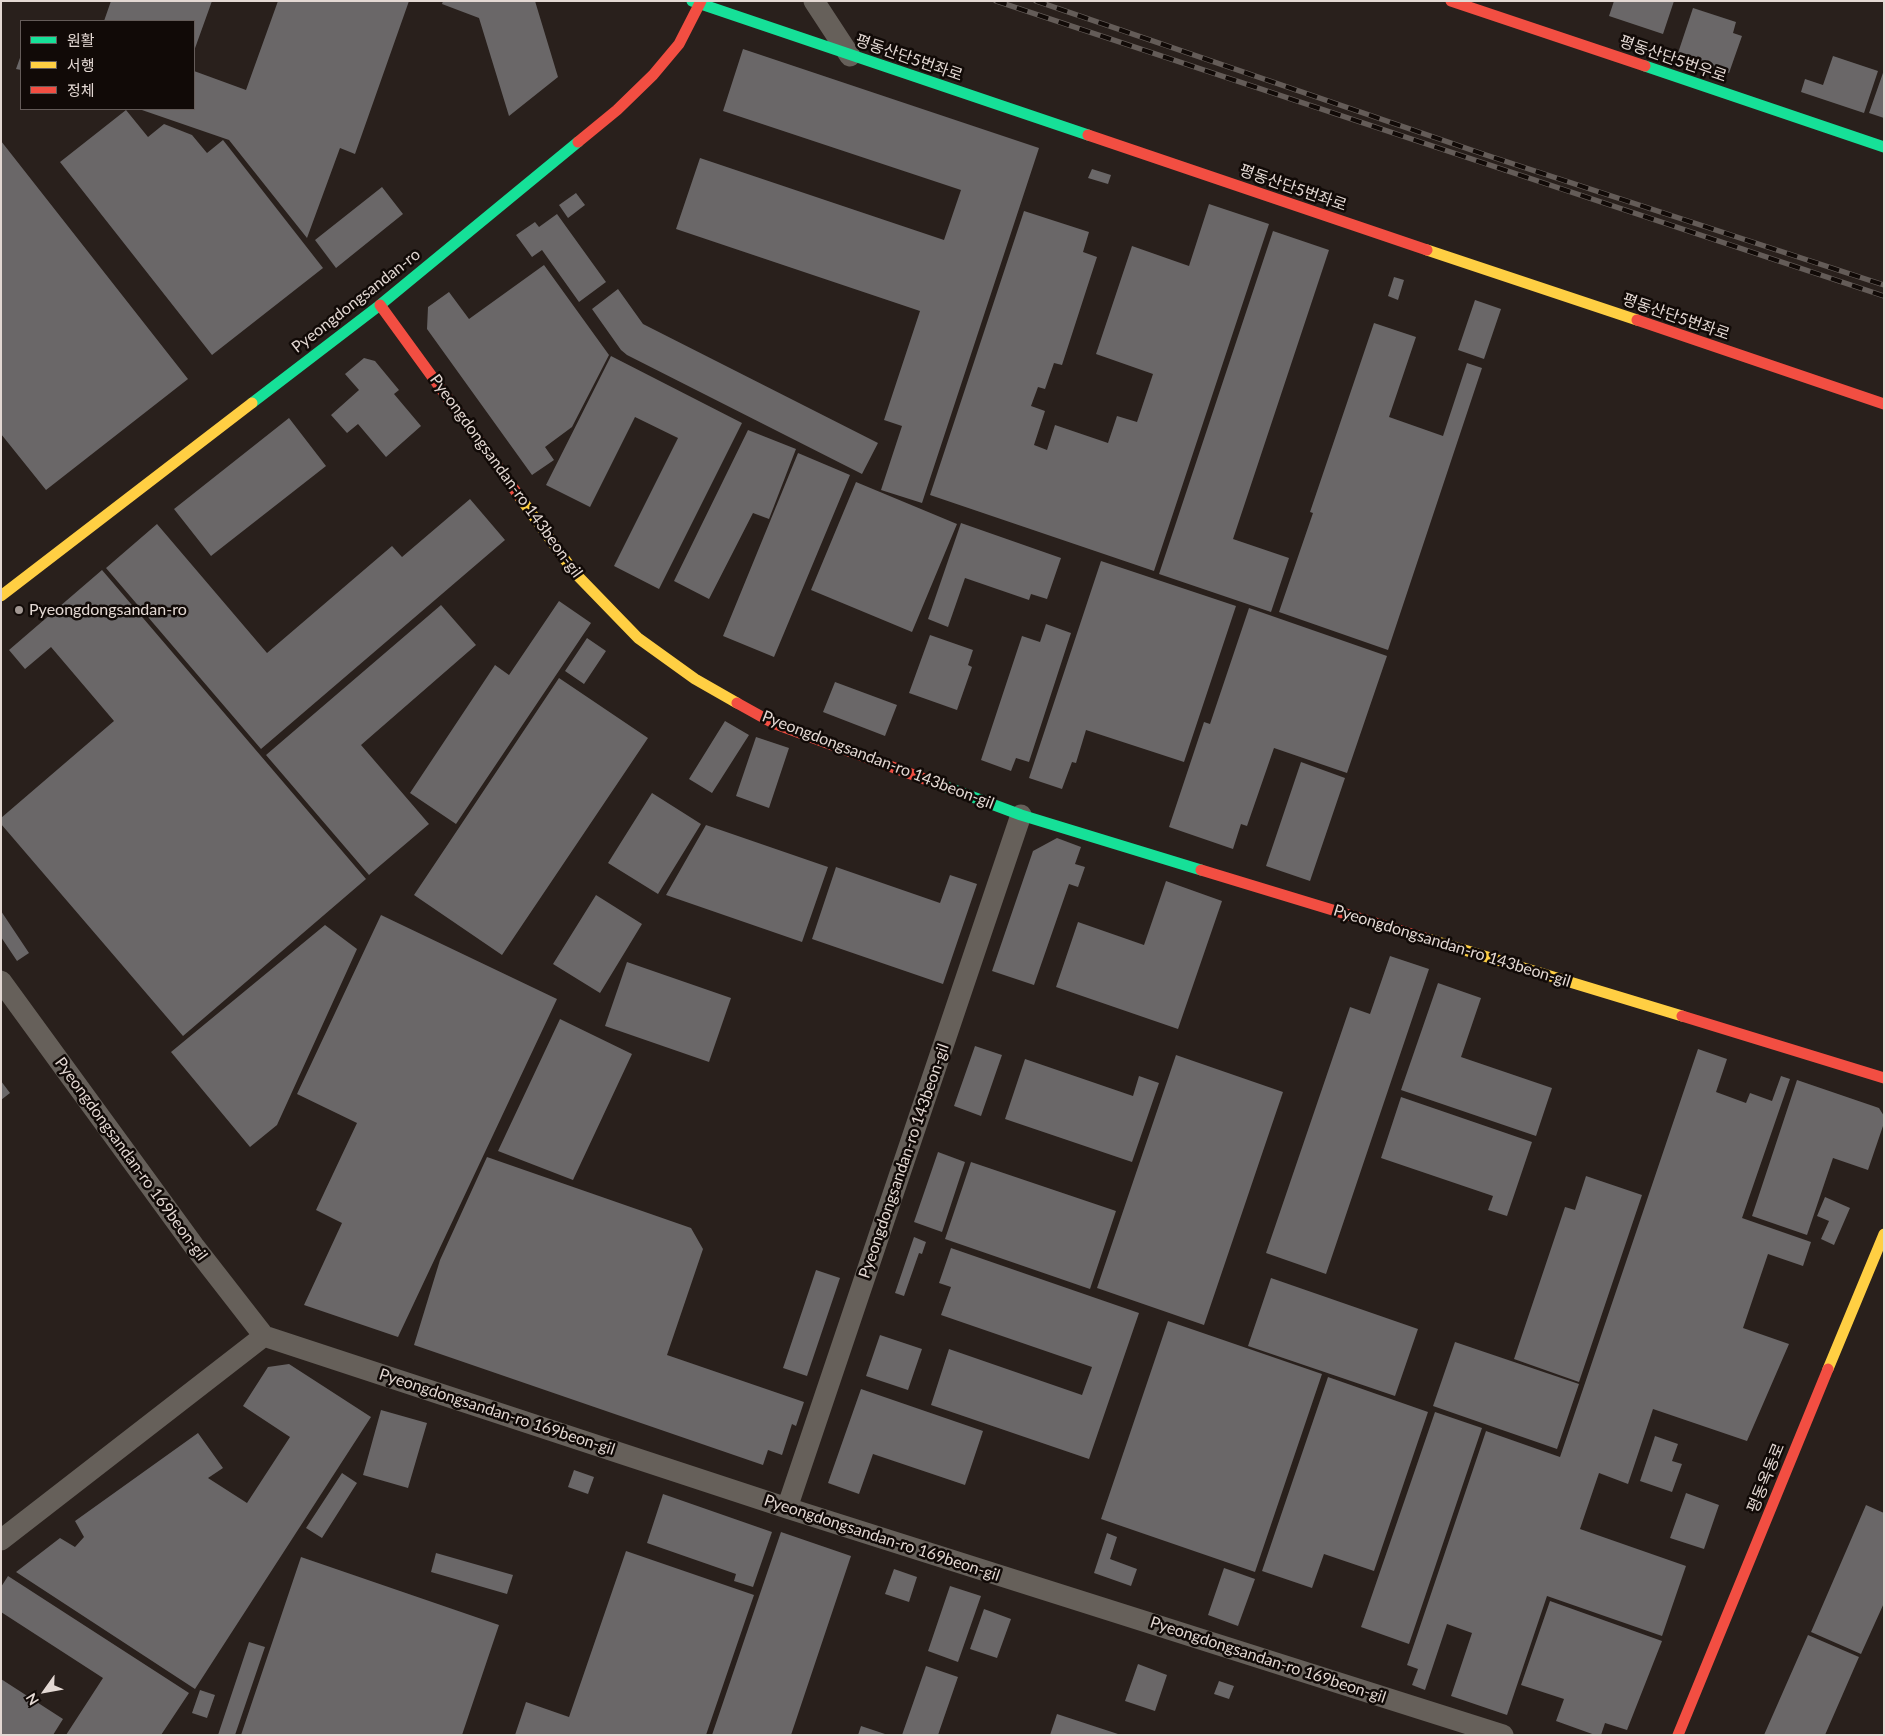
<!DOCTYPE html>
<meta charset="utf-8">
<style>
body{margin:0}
#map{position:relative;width:1885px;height:1736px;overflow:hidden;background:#29201c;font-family:Lato,"Noto Sans KR",sans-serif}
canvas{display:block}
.frame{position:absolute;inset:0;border:2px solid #e3d8d3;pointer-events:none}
.legend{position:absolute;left:20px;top:20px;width:175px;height:90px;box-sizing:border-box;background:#110a07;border:1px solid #655c59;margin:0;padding:6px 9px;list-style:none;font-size:15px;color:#e3d8d3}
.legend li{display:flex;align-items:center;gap:10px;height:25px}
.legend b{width:25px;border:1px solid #655c59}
.north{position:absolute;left:20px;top:1666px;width:50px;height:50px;-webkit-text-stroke:4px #110a07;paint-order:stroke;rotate:238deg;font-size:14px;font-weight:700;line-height:20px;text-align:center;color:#e3d8d3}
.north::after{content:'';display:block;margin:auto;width:18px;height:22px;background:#e3d8d3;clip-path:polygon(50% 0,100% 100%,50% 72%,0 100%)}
</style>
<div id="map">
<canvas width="1885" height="1736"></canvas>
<div class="frame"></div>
<ul class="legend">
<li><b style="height:6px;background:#16e098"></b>원활</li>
<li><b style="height:6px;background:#ffcf43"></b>서행</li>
<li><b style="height:6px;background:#f24e42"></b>정체</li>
</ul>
<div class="north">N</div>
</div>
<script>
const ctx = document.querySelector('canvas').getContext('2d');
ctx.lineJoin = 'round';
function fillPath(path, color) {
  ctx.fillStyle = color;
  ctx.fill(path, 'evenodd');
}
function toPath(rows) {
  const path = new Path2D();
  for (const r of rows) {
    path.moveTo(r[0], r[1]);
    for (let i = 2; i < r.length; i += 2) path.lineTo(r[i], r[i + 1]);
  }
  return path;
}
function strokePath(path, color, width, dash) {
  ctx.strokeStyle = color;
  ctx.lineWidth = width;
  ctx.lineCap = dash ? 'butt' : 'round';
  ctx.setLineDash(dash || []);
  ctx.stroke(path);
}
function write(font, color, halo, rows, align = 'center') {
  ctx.font = font + ' Lato,"Noto Sans KR",sans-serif';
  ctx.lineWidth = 5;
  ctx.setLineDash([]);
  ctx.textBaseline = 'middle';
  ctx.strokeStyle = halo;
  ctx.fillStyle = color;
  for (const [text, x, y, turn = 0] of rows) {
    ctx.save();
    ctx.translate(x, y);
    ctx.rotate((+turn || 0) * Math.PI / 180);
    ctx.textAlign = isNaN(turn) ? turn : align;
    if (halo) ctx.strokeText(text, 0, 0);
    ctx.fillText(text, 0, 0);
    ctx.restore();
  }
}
fillPath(toPath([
 [111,1,212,1,194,51,194,21,104,21],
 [278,1,409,1,355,154,340,148,307,238,229,140,139,109,194,109,194,71,246,90],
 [443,1,535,1,558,77,509,116,479,18,442,4],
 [1614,1,1674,1,1663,34,1609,16],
 [1693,8,1736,22,1733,33,1742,36,1729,73,1677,56],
 [743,49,1039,148,922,503,881,490,902,426,884,420,920,311,676,229,700,158,944,240,961,190,723,111],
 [21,55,21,70,16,69],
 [1833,56,1878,71,1864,113,1801,92,1805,79,1823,85],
 [1884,70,1884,118,1869,113],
 [126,110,148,137,164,124,192,135,207,153,223,140,323,268,212,355,60,162],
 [1,141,188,379,46,490,1,434],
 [1092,169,1111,175,1108,184,1088,178],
 [382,187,403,214,336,268,315,240],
 [576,193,585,205,568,218,559,205],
 [1209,204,1269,224,1154,571,930,495,1024,211,1089,232,1083,252,1097,257,1062,365,1054,363,1045,389,1038,387,1031,406,1045,411,1034,445,1047,450,1055,425,1108,443,1117,416,1137,422,1153,374,1096,354,1132,246,1189,266],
 [557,214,606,282,579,302,542,250,532,257,516,235,535,222,539,227],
 [1273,231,1329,250,1233,539,1289,558,1271,612,1159,574],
 [544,265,609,355,572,427,545,447,554,460,532,475,427,329,428,307,449,292,469,319],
 [1394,277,1404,280,1398,300,1388,296],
 [618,289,643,324,878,443,862,474,627,355,621,350,592,309],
 [1475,300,1501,309,1484,359,1458,350],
 [1374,323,1416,337,1389,417,1443,436,1467,363,1482,368,1388,650,1279,612,1313,513,1310,512],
 [611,356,742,423,659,589,614,566,678,438,635,417,590,507,546,485],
 [364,358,375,361,399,390,394,394,421,426,386,457,358,424,347,433,331,415,359,390,345,374],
 [289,418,326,466,211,556,174,509],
 [748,430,796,449,769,519,753,513,709,599,674,581],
 [798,453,850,475,774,657,723,636],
 [856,482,957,524,912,632,811,590],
 [470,499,505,540,261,749,106,568,157,524,267,653,392,546,402,557],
 [961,523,1061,558,1047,599,1031,594,1029,600,965,578,948,627,928,619],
 [1101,561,1236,606,1184,762,1086,730,1076,763,1072,762,1062,789,1029,778],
 [102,570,366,879,183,1036,1,824,1,818,114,721,51,647,25,669,9,650],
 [559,601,591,623,456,824,410,793,495,665,509,675],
 [441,605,476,645,361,745,429,824,369,875,266,755],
 [1249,608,1387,656,1347,773,1274,748,1247,826,1241,824,1233,849,1169,827,1204,722,1210,724],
 [1046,624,1071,633,1029,762,1016,758,1011,771,981,760,1022,636,1040,642],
 [930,635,973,650,968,665,972,667,957,710,909,693],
 [587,638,606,651,584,684,565,671],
 [559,678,648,738,502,955,414,895],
 [835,682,897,705,885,736,823,712],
 [725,721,749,735,712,793,689,779],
 [756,737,789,748,769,808,736,796],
 [1301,762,1345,778,1310,881,1266,866],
 [652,793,701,824,658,894,608,863],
 [706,825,828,867,802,942,666,895],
 [1057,838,1081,847,1075,864,1085,867,1078,887,1069,884,1034,985,992,971,1033,851],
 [836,867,940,903,950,875,977,884,943,984,812,939],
 [1166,881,1222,901,1178,1029,1056,987,1078,922,1144,945],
 [596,895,642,924,600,993,553,964],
 [1,911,29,953,17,961,1,937],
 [381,915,557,999,398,1337,304,1305,342,1223,316,1210,357,1123,297,1094],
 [325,925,357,949,277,1125,250,1147,171,1052],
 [1390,956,1429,969,1326,1274,1266,1253,1350,1007,1370,1014],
 [627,962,731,998,709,1062,605,1026],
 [1438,983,1481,998,1461,1057,1552,1088,1536,1136,1401,1090],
 [560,1019,632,1054,573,1180,498,1151],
 [975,1046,1002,1055,981,1116,954,1106],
 [1698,1049,1727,1059,1716,1092,1746,1103,1750,1093,1772,1101,1781,1076,1790,1079,1742,1218,1811,1242,1803,1266,1768,1254,1743,1328,1789,1344,1747,1441,1653,1409,1628,1484,1599,1473,1580,1529,1686,1566,1662,1636,1547,1596,1507,1715,1451,1696,1472,1633,1447,1624,1425,1690,1412,1685,1418,1669,1407,1665,1486,1431,1560,1457],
 [1176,1055,1283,1092,1204,1325,1097,1288],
 [1025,1059,1133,1096,1139,1076,1159,1083,1132,1162,1005,1119],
 [1797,1080,1879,1108,1884,1116,1884,1123,1868,1170,1833,1158,1807,1235,1752,1216],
 [1,1081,10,1093,1,1100],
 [1401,1097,1532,1142,1507,1216,1488,1210,1493,1196,1381,1158],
 [938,1152,965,1162,942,1232,914,1222],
 [487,1157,691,1228,703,1249,667,1355,804,1402,796,1426,792,1424,782,1455,768,1450,763,1465,414,1345,440,1260],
 [971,1162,1116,1211,1090,1289,945,1239],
 [1586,1176,1642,1195,1579,1382,1514,1359,1565,1207,1575,1210],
 [1825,1197,1850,1208,1834,1245,1821,1239,1829,1221,1817,1216],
 [914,1237,926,1242,922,1254,919,1253,904,1296,895,1293],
 [951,1248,1139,1313,1089,1459,931,1405,949,1349,1082,1395,1092,1367,941,1315,951,1287,939,1283],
 [816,1270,840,1278,807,1376,783,1368],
 [1271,1278,1418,1329,1395,1396,1248,1346],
 [1168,1321,1322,1374,1255,1572,1101,1519],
 [880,1335,922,1349,908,1390,866,1376],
 [1455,1342,1579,1384,1557,1449,1433,1406],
 [289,1364,371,1417,195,1689,16,1572,60,1538,75,1547,84,1537,75,1521,198,1433,223,1468,208,1478,247,1503,290,1437,243,1406,268,1367],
 [1328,1377,1428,1412,1374,1571,1324,1554,1312,1588,1262,1571],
 [861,1389,983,1431,965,1485,873,1454,859,1494,828,1483],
 [381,1410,427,1423,408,1488,363,1475],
 [1435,1412,1482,1428,1409,1644,1361,1627],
 [1655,1436,1678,1444,1672,1461,1682,1464,1672,1492,1640,1481],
 [574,1470,594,1477,588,1494,568,1487],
 [342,1473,357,1483,322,1538,306,1528],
 [1686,1493,1719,1505,1704,1549,1670,1538],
 [663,1494,772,1532,753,1587,734,1581,736,1574,647,1543],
 [1866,1505,1884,1513,1884,1603,1861,1654,1811,1632],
 [781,1532,851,1556,791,1735,712,1735],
 [1107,1533,1117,1537,1110,1559,1137,1569,1131,1586,1094,1573],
 [626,1551,754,1595,706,1735,515,1735,526,1702,569,1717],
 [436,1553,513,1575,507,1594,431,1572],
 [301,1557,499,1625,462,1735,241,1735],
 [1224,1568,1255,1579,1238,1626,1208,1615],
 [894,1569,917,1577,909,1602,885,1594],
 [8,1576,189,1693,161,1735,66,1735,103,1678,1,1612,1,1587],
 [950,1586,981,1596,958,1662,928,1651],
 [1550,1601,1662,1641,1627,1730,1605,1723,1601,1735,1595,1735,1556,1721,1564,1699,1521,1685],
 [984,1609,1011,1619,997,1658,970,1649],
 [1808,1635,1859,1657,1825,1735,1764,1735],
 [249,1642,265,1647,235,1735,218,1735],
 [1138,1664,1167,1675,1155,1711,1125,1701],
 [926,1666,958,1677,938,1735,902,1735],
 [1,1679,63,1719,53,1735,1,1735],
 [1219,1681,1234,1686,1229,1699,1214,1694],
 [200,1690,215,1695,207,1718,192,1713],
 [1057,1714,1118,1734,1118,1735,1050,1735],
 [861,1726,885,1734,885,1735,858,1735]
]), '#6a6768');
strokePath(toPath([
 [814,1,850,56],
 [1,981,194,1246,264,1336,787,1508,1503,1735],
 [787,1508,1021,815],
 [1,1540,264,1336]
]), '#66605a', 21);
strokePath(toPath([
 [692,1,1088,135],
 [1645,66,1884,147],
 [252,403,380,305,578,142],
 [930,781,1021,815,1201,870]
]), '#16e098', 11);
strokePath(toPath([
 [1427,250,1637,320],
 [519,496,574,572,638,638,695,679,737,703],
 [1,596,252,403],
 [1428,939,1682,1016],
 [1828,1369,1884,1234]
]), '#ffcf43', 11);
strokePath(toPath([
 [1451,1,1645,66],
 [1088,135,1427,250],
 [578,142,617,110,653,75,679,44,701,1],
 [380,305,519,496],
 [1637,320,1884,404],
 [737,703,773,723,930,781],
 [1201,870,1428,939],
 [1682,1016,1884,1078],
 [1678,1735,1828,1369]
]), '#f24e42', 11);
const rail = toPath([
 [996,1,1884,296],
 [1036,1,1486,155,1884,285]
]);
strokePath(rail, '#645c58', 5.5);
strokePath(rail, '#110a07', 4, [11]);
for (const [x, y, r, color] of [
 [19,610,5,"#a29893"]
]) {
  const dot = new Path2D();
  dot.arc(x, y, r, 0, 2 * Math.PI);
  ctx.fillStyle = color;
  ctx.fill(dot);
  strokePath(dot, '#110a07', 2);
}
write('16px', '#e3d8d3', '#110a07', [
 ["평동산단5번좌로",909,58,19],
 ["평동산단5번우로",1673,59,19],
 ["평동산단5번좌로",1293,188,19],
 ["Pyeongdongsandan-ro",356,301,-38],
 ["평동산단5번좌로",1676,317,19],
 ["Pyeongdongsandan-ro 143beon-gil",506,476,54],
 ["Pyeongdongsandan-ro 143beon-gil",878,760,21],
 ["Pyeongdongsandan-ro 143beon-gil",1452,946,17],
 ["Pyeongdongsandan-ro 169beon-gil",131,1159,54],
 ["Pyeongdongsandan-ro 143beon-gil",904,1161,-71],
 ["Pyeongdongsandan-ro 169beon-gil",497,1412,18],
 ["평동옥동로",1766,1478,-68],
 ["Pyeongdongsandan-ro 169beon-gil",882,1538,18],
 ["Pyeongdongsandan-ro 169beon-gil",1268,1660,18]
]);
write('16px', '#e3d8d3', '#110a07', [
 ["Pyeongdongsandan-ro",29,610]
], 'left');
</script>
